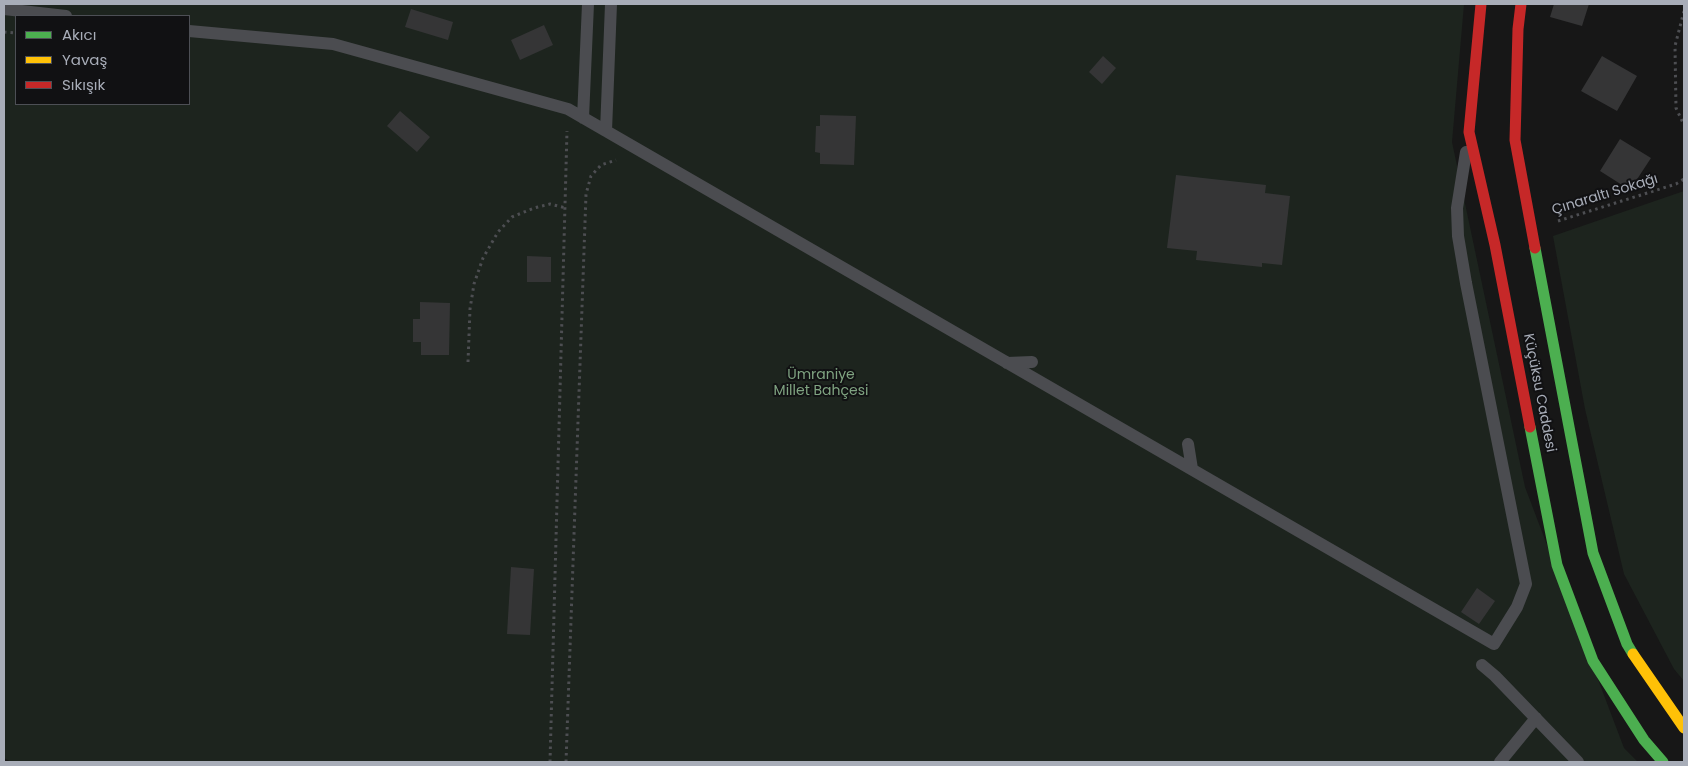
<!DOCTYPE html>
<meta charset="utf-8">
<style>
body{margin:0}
#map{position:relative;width:1688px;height:766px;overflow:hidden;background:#171717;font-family:Poppins,sans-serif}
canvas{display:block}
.frame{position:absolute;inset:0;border:5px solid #a8adb8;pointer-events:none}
.legend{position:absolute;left:15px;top:15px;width:175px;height:90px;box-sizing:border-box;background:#111113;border:1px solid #4d4f55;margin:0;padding:6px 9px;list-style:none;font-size:15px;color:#a8adb8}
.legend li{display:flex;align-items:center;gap:10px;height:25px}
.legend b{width:25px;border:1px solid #4d4f55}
</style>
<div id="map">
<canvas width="1688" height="766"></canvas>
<div class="frame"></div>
<ul class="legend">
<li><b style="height:6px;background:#4caf50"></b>Akıcı</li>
<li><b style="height:6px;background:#ffc107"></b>Yavaş</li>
<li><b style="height:6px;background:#c62828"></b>Sıkışık</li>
</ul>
</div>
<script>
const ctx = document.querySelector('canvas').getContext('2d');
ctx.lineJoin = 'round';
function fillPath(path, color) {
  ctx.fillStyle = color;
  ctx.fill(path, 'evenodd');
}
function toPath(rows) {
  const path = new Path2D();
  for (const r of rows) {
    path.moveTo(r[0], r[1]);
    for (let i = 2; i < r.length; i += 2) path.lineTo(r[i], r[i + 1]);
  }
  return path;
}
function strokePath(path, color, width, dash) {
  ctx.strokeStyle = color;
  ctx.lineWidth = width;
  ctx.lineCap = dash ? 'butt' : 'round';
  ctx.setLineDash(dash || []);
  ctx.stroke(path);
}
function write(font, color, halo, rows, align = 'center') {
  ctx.font = font + ' Poppins,sans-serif';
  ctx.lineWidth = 4;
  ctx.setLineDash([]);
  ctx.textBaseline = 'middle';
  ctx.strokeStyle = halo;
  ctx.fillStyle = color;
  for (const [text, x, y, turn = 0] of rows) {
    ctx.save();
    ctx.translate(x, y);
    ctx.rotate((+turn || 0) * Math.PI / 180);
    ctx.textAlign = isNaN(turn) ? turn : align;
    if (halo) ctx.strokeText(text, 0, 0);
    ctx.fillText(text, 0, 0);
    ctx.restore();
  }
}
fillPath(toPath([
 [4,4,1464,4,1452,142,1525,487,1624,748,1638,762,11,762,4,758],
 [16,16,189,16,189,104,16,104],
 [1684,191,1684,681,1674,669,1624,574,1585,409,1553,236]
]), '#1d241e');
fillPath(toPath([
 [1554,4,1589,4,1582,26,1550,17],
 [411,9,453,22,448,40,405,27],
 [544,25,553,45,520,60,511,40],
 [1103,56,1116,68,1102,84,1089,72],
 [1602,56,1637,76,1617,111,1581,91],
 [400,111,430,137,417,152,387,126],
 [820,115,856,116,854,165,820,164,820,153,815,152,816,126,820,126],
 [1620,139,1651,158,1630,190,1600,171],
 [1176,175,1266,185,1265,193,1290,196,1282,265,1262,263,1262,267,1196,260,1197,251,1167,248],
 [527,256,551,257,551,282,527,282],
 [420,302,450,303,449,355,421,355,421,342,413,342,413,319,420,319],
 [511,567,534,569,530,635,507,634],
 [1477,588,1495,601,1479,624,1461,612]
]), '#353536');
strokePath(toPath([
 [1684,11,1675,46,1676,108,1684,125],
 [4,32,16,33],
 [1558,221,1676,184,1684,179],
 [468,362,470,309,474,284,483,258,498,232,512,217,534,208,550,204,566,208],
 [550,762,567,131],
 [566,762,586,194,591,176,601,165,616,160]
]), '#4d4e52', 3, [2.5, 4]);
strokePath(toPath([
 [4,9,66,16],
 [189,31,333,44,568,109,1494,644,1517,607,1526,584,1466,283,1458,236,1457,208,1466,152],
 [583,118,588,4],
 [606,131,611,4],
 [1007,363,1032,362],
 [1188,444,1192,469],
 [1482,665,1495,676,1578,762],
 [1500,762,1536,718]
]), '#4b4c50', 12);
strokePath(toPath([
 [1535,248,1593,553,1627,644,1633,654],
 [1530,427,1557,565,1593,661,1644,740,1663,762]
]), '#4caf50', 11);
strokePath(toPath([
 [1633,654,1684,728]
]), '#ffc107', 11);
strokePath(toPath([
 [1481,4,1469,132,1495,245,1530,427],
 [1521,4,1518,29,1515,140,1535,248]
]), '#c62828', 11);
write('14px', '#a8adb8', '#111113', [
 ["Çınaraltı Sokağı",1605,195,-17],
 ["Küçüksu Caddesi",1539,393,79]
]);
write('14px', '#7fa381', '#111113', [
 ["Ümraniye",821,375],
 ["Millet Bahçesi",821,391]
]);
</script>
